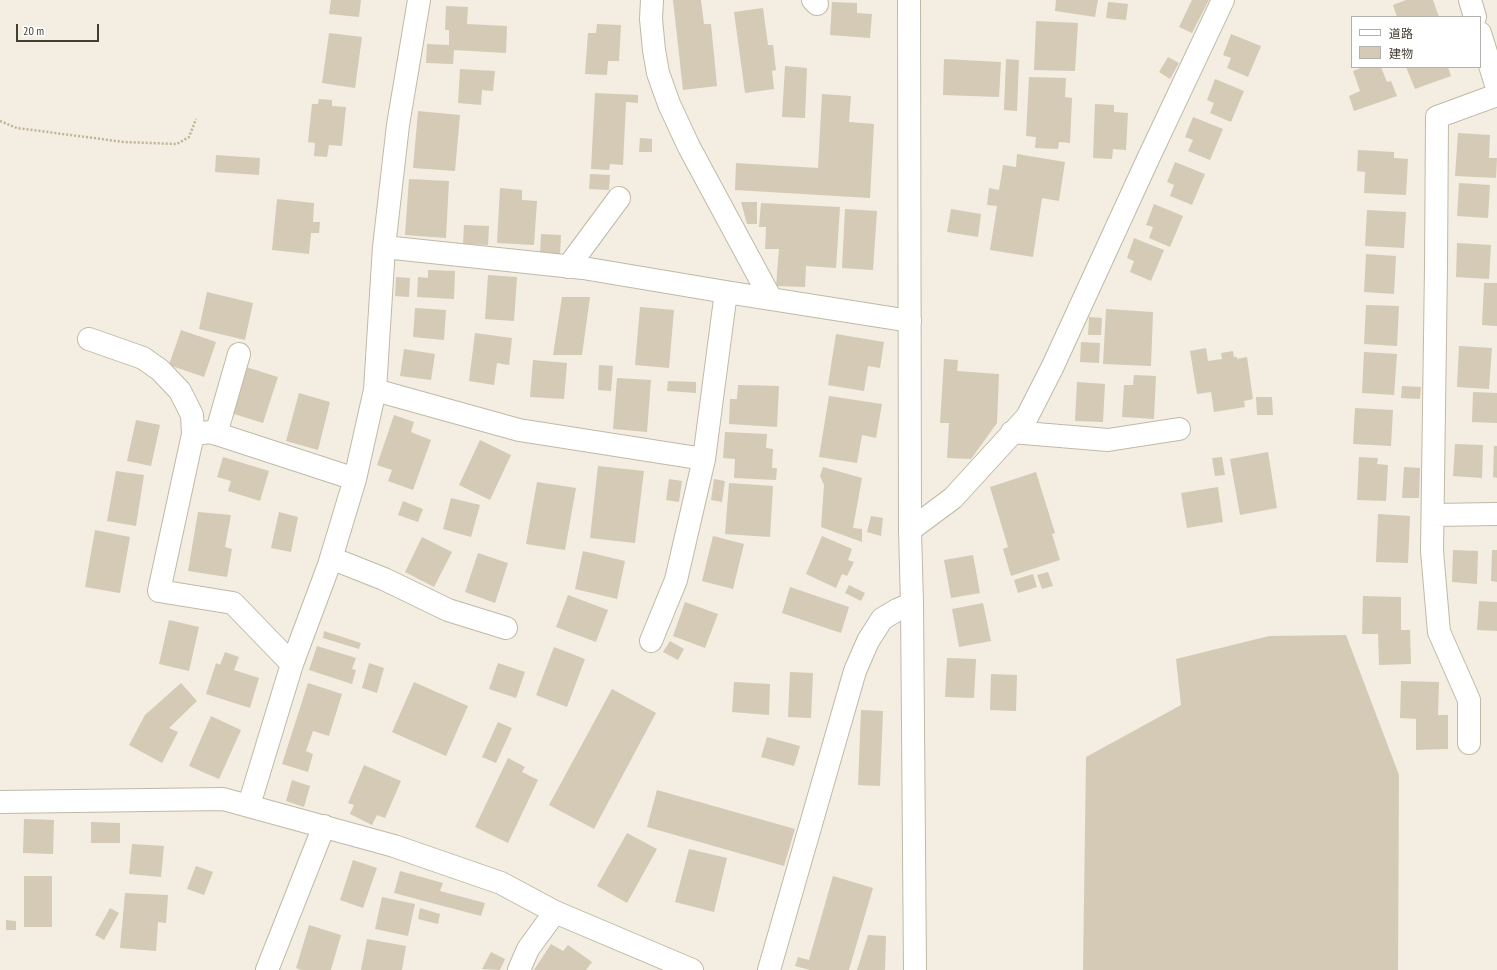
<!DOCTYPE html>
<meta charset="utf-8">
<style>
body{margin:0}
#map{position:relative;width:1497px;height:970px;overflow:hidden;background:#f3eee1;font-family:"PT Sans Narrow","Noto Sans JP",sans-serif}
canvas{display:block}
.legend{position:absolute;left:1351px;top:16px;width:130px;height:52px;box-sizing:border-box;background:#fff;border:1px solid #b4b1ad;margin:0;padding:5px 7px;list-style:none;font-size:12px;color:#443d32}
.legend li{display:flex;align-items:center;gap:8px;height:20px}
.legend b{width:20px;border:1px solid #b4b1ad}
.scale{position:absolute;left:16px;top:24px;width:83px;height:18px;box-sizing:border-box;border:2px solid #443d32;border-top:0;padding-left:5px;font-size:12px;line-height:14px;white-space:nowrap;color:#443d32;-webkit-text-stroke:3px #fff;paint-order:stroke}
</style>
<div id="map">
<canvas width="1497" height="970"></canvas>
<ul class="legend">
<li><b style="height:5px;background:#fff"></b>道路</li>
<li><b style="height:11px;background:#d4cab6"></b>建物</li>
</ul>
<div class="scale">20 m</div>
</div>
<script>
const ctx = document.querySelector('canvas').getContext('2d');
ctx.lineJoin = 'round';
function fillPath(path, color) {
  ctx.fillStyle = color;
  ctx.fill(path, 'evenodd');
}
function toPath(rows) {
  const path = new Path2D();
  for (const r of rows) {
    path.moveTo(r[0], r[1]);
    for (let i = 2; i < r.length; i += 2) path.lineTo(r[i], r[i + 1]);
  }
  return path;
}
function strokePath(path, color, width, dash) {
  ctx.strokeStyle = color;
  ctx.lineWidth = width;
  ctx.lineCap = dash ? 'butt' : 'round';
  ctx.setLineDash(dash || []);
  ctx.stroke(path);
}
fillPath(toPath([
 [331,0,361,0,359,17,329,14],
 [673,0,701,0,704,24,711,24,717,86,683,90],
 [1056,0,1098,0,1095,17,1055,11],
 [1192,0,1209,0,1192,33,1179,27],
 [1406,0,1433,0,1439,17,1397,17,1393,5],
 [832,2,857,3,857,13,872,14,870,38,830,35],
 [1108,2,1128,4,1126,20,1106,18],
 [446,6,468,7,467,24,507,26,506,53,454,50,453,64,426,63,427,44,449,45,449,30,445,30],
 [763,8,768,45,773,45,776,70,772,71,774,89,745,93,734,12],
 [1036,21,1078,23,1075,71,1034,70],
 [597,24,621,25,619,61,608,61,607,75,585,74,588,33,596,33],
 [329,33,362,37,355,88,322,83],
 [1231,34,1261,46,1248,77,1227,68,1231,58,1223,55],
 [1168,57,1179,63,1170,79,1159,72],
 [944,59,1001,62,999,97,943,95],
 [1006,59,1019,60,1017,111,1004,110],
 [785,66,807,68,805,118,782,117],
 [1363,67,1381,67,1387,82,1391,81,1397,96,1354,111,1349,96,1360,91,1353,71],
 [1406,67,1448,67,1451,76,1415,89],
 [460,69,495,71,493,91,482,90,481,105,458,103],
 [1029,77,1066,78,1065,97,1072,98,1070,143,1059,142,1058,149,1035,148,1036,137,1026,136],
 [1215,79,1244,91,1231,122,1210,113,1214,103,1207,100],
 [595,93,638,95,638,103,626,102,623,165,610,164,609,170,591,169],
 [822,94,851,96,849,122,874,124,870,198,735,190,736,163,818,168],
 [319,99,332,100,332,106,346,107,342,146,329,145,327,157,314,156,315,143,308,142,312,104,318,104],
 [1095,104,1114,105,1114,112,1128,113,1126,150,1113,149,1112,159,1093,158],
 [418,111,460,115,455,171,413,168],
 [1193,117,1223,129,1210,160,1188,151,1193,140,1185,137],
 [1458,133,1490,135,1489,158,1497,158,1496,178,1455,176],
 [640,138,652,139,652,152,639,152],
 [1358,150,1394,152,1394,158,1408,159,1406,195,1364,193,1365,172,1357,171],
 [1017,154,1065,162,1059,201,1042,198,1033,257,990,250,997,206,987,205,989,188,999,190,1003,165,1016,167],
 [216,155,260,158,259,175,215,172],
 [1175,162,1205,174,1192,205,1170,196,1174,185,1167,182],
 [590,174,610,175,609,190,589,189],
 [409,179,449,181,446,238,405,235],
 [1459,183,1490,185,1488,218,1457,216],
 [500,188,522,190,522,200,537,201,534,245,497,243],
 [277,199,314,203,313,222,320,222,319,233,311,233,309,254,272,250],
 [741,202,757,202,757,224,747,224],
 [761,203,840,207,836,268,806,266,805,287,776,286,779,249,765,249,766,227,759,227],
 [1154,204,1183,216,1170,247,1149,238,1153,227,1146,225],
 [845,209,877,211,873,270,842,268],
 [951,209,981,214,978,237,947,232],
 [1367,210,1406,212,1404,248,1365,246],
 [464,225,489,226,488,245,463,244],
 [541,234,561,235,560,255,540,254],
 [1134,238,1164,250,1151,281,1130,272,1134,261,1127,258],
 [1457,243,1491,245,1489,279,1456,277],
 [1366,254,1396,256,1394,294,1364,292],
 [428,270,455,271,454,299,417,297,418,277,428,278],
 [488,275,517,277,514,321,485,319],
 [396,277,410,278,409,297,395,296],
 [1484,283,1497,283,1497,326,1482,325],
 [207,292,253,303,245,340,199,329],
 [562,297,590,297,582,355,553,355],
 [1366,305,1399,306,1397,346,1364,344],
 [640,307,674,310,669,368,635,365],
 [415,308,446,310,444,340,413,337],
 [1106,309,1153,312,1151,366,1103,364],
 [1089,317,1102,318,1101,335,1088,335],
 [181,330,216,342,204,377,169,365],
 [475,333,512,338,509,365,497,363,494,385,469,381],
 [836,334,884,342,880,368,868,366,864,391,828,385],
 [1081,342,1100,343,1099,363,1080,362],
 [1459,346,1492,348,1489,389,1457,387],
 [1206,348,1208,361,1222,359,1221,353,1233,351,1234,357,1237,357,1237,359,1247,357,1253,399,1244,401,1245,407,1214,412,1211,392,1197,394,1190,351],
 [404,349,435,354,431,380,400,376],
 [1364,352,1397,354,1394,395,1362,393],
 [944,359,958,360,957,371,999,374,997,423,971,459,947,458,949,423,940,423],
 [533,360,567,363,564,399,530,397],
 [599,365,613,366,611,391,598,390],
 [246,367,278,377,263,423,231,413],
 [1134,375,1156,376,1154,419,1122,417,1124,385,1133,385],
 [617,378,651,380,647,432,613,429],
 [668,381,696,382,696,393,667,391],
 [1077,382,1105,384,1103,422,1075,421],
 [738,385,779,386,777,427,729,424,730,399,737,399],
 [1402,386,1421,387,1420,399,1401,398],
 [1473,392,1497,393,1497,423,1472,422],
 [299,393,330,402,318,450,286,441],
 [829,396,882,404,876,438,862,435,857,463,819,457],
 [1256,397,1272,397,1273,415,1257,415],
 [1355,408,1393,410,1391,446,1353,444],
 [394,415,414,422,411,432,431,440,413,490,388,481,392,470,377,465],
 [136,420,160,425,151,466,127,461],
 [725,432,767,434,766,448,773,449,772,468,777,468,776,480,734,478,735,459,723,458],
 [480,440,511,455,490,500,459,485],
 [1455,444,1483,445,1482,478,1453,476],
 [1494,446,1497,446,1497,478,1493,477],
 [1268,452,1277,508,1240,515,1230,459],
 [223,457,269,471,260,501,228,491,231,481,217,477],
 [1222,457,1225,475,1215,476,1212,458],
 [1359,457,1378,458,1377,464,1388,465,1386,501,1357,500],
 [598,466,644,471,635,543,590,538],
 [823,467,862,478,853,528,862,529,862,542,821,527,824,485,820,476],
 [1404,467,1420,468,1419,498,1402,498],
 [116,471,144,475,136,526,107,521],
 [1036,472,1055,533,1052,534,1060,560,1011,576,1003,549,1008,547,990,487],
 [669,479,682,481,679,502,666,500],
 [714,479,725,481,722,502,711,500],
 [537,482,576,488,565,550,526,544],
 [729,483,773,486,770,537,725,534],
 [1218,487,1223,522,1187,528,1181,493],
 [451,498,480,505,471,537,443,529],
 [403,501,423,509,418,522,398,515],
 [198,512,231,515,225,547,232,549,227,577,188,571],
 [279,512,298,517,291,552,271,548],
 [1378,514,1410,516,1408,563,1376,562],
 [871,516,883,518,881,536,867,532],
 [95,530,130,537,120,593,85,587],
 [713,536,744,544,733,589,702,581],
 [822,536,852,549,848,560,854,562,847,576,842,574,836,588,806,574],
 [422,537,452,552,434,587,405,572],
 [1453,550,1478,551,1477,584,1452,582],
 [1492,550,1497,550,1497,582,1491,581],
 [583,551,625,561,617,599,575,589],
 [478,553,508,563,495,603,465,592],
 [973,555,980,593,951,598,944,560],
 [1048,572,1053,586,1042,589,1037,575],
 [1033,574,1037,587,1018,593,1014,580],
 [849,585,865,593,861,601,845,593],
 [790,587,849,607,841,633,782,613],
 [568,595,608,610,596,642,556,627],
 [1363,596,1401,597,1401,630,1410,630,1411,664,1379,665,1378,634,1362,634],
 [1479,601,1497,602,1497,631,1477,630],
 [685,602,718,614,705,648,673,636],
 [983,603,991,641,959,647,952,609],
 [169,620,199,627,189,671,159,664],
 [324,631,361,643,359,649,323,638],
 [1346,635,1399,775,1398,970,1083,970,1086,757,1181,705,1176,659,1269,636],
 [670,641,684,649,678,660,663,652],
 [317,646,356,658,352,669,356,670,352,684,309,670],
 [554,647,585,659,567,707,536,695],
 [225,652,239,657,234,670,259,678,250,708,206,694,216,663,220,665],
 [947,658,976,659,974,698,945,697],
 [369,663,384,668,377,693,362,688],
 [498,663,525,672,516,698,489,689],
 [790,672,813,673,811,718,788,717],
 [991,674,1017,675,1016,711,990,710],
 [1401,681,1439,682,1438,715,1448,715,1448,749,1416,750,1416,719,1400,718],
 [414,682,468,706,446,756,392,732],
 [734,682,770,684,769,715,732,712],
 [181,683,197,701,169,728,178,732,162,763,129,745,145,715],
 [308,683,342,694,329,736,313,731,306,751,313,754,308,772,282,764],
 [612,689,656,713,594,829,549,805],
 [861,710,883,711,880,786,858,785],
 [211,716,241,730,219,779,189,766],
 [498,722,512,728,496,763,482,757],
 [767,737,800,746,794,766,761,757],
 [508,758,525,767,522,772,538,780,508,843,475,827],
 [364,765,401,781,385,818,377,815,372,825,350,814,354,805,348,803],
 [292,780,310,786,304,807,286,801],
 [657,790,795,829,784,866,647,827],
 [24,819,54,820,53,854,23,853],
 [91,822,120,823,120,843,91,843],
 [627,833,657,849,627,903,597,886],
 [132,844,164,846,161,877,129,874],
 [689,849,727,858,714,912,675,902],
 [353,860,377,868,363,908,340,900],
 [196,866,213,872,204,895,187,889],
 [400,871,443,883,440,891,485,903,481,916,394,893],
 [24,876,52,876,52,927,24,927],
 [833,876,873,888,849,970,810,970,795,966,798,957,809,960],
 [125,893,168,895,166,923,158,922,156,951,120,948],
 [382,897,415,904,408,936,375,929],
 [110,908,119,913,104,940,95,935],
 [420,908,440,914,438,924,418,919],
 [6,920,16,921,16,930,6,930],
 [309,925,341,935,331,970,301,970,296,968],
 [868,935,886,936,885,970,857,970],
 [367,939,406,946,402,970,361,970],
 [551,944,563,951,568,945,592,962,586,970,534,970],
 [491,952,505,959,500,970,482,969]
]), '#d4cab6');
const minor = toPath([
 [652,0,651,19,654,50,658,73,669,104,689,147,771,299],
 [813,0,817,4],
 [1470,0,1475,17],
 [1480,33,1497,88],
 [384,247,583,268,726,292,910,321],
 [568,267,619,198],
 [89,339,143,358,160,370,180,391,192,415,193,434],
 [375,390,519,430,704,459],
 [1012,432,1108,440,1179,429],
 [216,434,239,354],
 [1433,515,1497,514],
 [910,530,953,498,1027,417,1052,368,1148,159,1223,0],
 [331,558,384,579,448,610,506,628],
 [651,641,676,580,704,459,726,292],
 [292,664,233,603,159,591,193,434,211,432,355,479],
 [1469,743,1469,700,1439,632,1432,551,1436,266,1437,117,1497,95],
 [0,802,223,799,394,846,501,883,555,912,692,970],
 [249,805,292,664,329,565,355,479,375,390,384,247,398,125,419,0],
 [267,970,324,826],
 [519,970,528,949,555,912],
 [769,970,855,671,868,641,882,619,897,610,912,604]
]);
const tertiary = toPath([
 [909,0,910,530,912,604,915,970]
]);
strokePath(minor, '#c1b9a6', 24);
strokePath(tertiary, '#c1b9a6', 24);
strokePath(toPath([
 [0,121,17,128,124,142,177,144,189,137,196,119]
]), '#c2b393', 2.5, [2, 2]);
strokePath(minor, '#fff', 22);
strokePath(tertiary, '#fff', 22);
</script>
